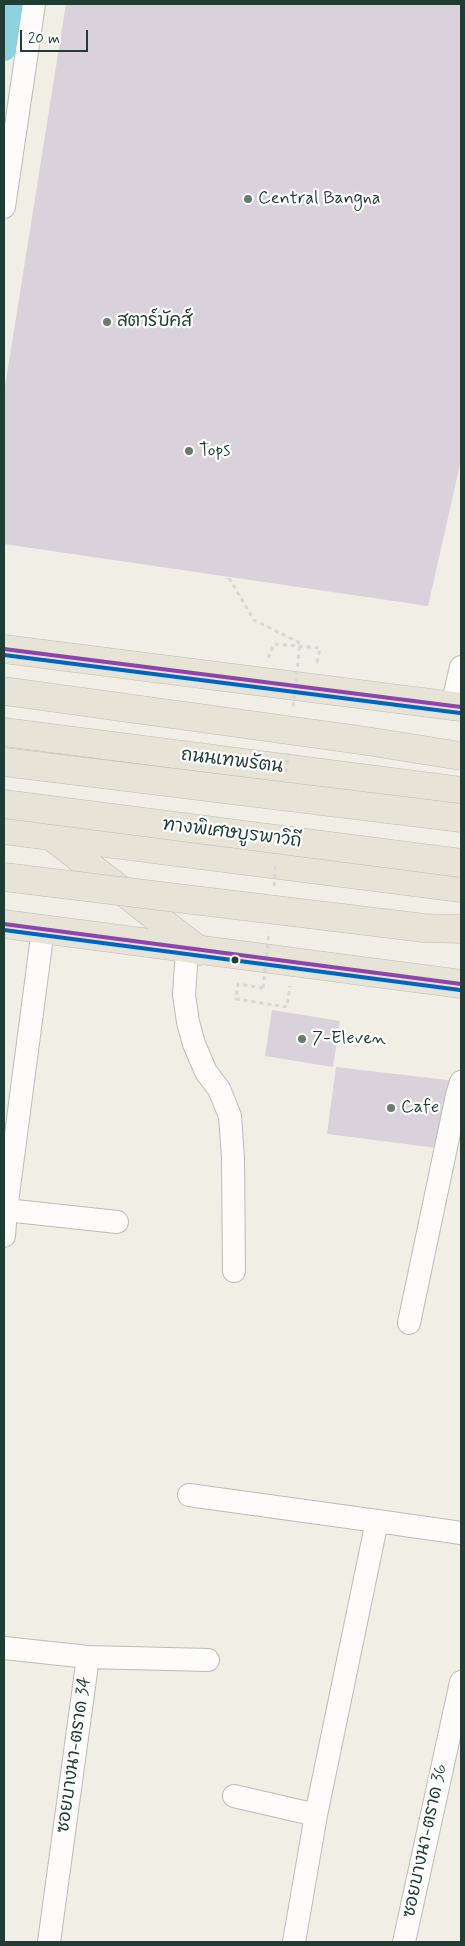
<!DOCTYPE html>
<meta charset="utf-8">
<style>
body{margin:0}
#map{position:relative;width:465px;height:1946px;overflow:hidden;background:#f1eee6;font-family:Mynerve,sans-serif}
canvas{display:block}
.frame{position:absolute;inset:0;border:5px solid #1f3d34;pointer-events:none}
.scale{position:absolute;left:20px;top:30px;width:68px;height:22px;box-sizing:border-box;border:2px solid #1f3d34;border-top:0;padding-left:6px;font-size:15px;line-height:18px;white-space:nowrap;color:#1f3d34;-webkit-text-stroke:4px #fff;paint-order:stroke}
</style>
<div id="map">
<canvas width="465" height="1946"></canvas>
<div class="frame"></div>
<div class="scale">20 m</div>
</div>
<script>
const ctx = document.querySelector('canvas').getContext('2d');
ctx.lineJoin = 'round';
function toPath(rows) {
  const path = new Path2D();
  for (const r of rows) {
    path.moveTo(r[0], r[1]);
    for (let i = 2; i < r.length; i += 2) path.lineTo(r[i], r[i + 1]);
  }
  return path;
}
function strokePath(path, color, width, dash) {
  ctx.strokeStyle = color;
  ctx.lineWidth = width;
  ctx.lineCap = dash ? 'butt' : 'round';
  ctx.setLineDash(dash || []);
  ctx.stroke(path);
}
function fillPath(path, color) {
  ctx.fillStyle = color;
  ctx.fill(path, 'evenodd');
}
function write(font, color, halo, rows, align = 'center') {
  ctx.font = font + ' Mynerve,"Playpen Sans Thai",sans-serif';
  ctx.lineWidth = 4.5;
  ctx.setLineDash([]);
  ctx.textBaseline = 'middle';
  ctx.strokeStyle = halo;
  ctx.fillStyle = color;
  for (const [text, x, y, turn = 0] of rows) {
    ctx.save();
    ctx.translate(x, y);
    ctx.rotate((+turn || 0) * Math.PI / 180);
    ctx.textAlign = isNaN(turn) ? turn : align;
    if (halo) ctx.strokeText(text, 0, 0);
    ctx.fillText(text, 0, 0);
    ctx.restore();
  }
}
strokePath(toPath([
 [4,49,11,4]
]), '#8bd3de', 24);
fillPath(toPath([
 [66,4,461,4,461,460,428,606,4,544,4,393],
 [272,1010,340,1021,333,1067,265,1056],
 [336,1067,456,1081,445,1149,327,1134]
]), '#d9d2da');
const minor = toPath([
 [4,207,34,4],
 [452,706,461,667],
 [187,949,184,995,188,1022,194,1044,206,1072,219,1089,230,1116,233,1158,234,1271],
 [6,1210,117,1222],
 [4,1236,6,1210,43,929],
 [409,1323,457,1095,461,1082],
 [189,1495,377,1521],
 [4,1648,88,1657],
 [234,1796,316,1815],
 [49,1942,88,1657,208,1660],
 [294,1942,316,1815,377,1521,461,1533],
 [404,1942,461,1682]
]);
const major = toPath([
 [4,649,461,707],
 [4,924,461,984]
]);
const highway = toPath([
 [4,732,461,791],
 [4,830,461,888],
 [52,837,200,951]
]);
strokePath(minor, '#bbbcb6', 24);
strokePath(major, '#bbbcb6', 29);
strokePath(highway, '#bbbcb6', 29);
strokePath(toPath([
 [268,658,274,644,320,648,317,662,316,662],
 [263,988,238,984,236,999,287,1007,290,986]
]), '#d7d7d5', 3, [4, 4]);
strokePath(minor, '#fdfcfb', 22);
strokePath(major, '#e8e3d7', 28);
strokePath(highway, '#e8e3d7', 28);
const highwayBridge = toPath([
 [4,691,360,740,461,756],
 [4,762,461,818],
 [4,804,461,863],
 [4,877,424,928,461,929]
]);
strokePath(highwayBridge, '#bbbcb6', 29, []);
strokePath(toPath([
 [229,578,254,620,300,643,293,707],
 [286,772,288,753],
 [274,886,276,863],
 [263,988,269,932]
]), '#d7d7d5', 3, [4, 4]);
strokePath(highwayBridge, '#e8e3d7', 28);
strokePath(toPath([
 [4,649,461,707],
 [4,924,461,984]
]), '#8e44ad', 4);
strokePath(toPath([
 [4,655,460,713],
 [4,930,460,990]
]), '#0065bd', 4);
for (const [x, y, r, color] of [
 [248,199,5,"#687b72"],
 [107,322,5,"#687b72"],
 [189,451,5,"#687b72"],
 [235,960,4.5,"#1f3d34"],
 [302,1039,5,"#687b72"],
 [391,1108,5,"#687b72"]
]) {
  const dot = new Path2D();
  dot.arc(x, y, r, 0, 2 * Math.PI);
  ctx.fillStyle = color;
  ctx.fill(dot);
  strokePath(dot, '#fff', 2);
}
write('18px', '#1f3d34', '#fff', [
 ["Central Bangna",258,199],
 ["สตาร์บัคส์",117,322],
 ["Tops",199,451],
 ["7-Eleven",312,1039],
 ["Cafe",401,1108]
], 'left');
write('18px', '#1f3d34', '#fff', [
 ["ถนนเทพรัตน",232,762,7],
 ["ทางพิเศษบูรพาวิถี",232,834,7],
 ["ซอยบางนา-ตราด 34",75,1755,-82],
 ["ซอยบางนา-ตราด 36",426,1841,-78]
]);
</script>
